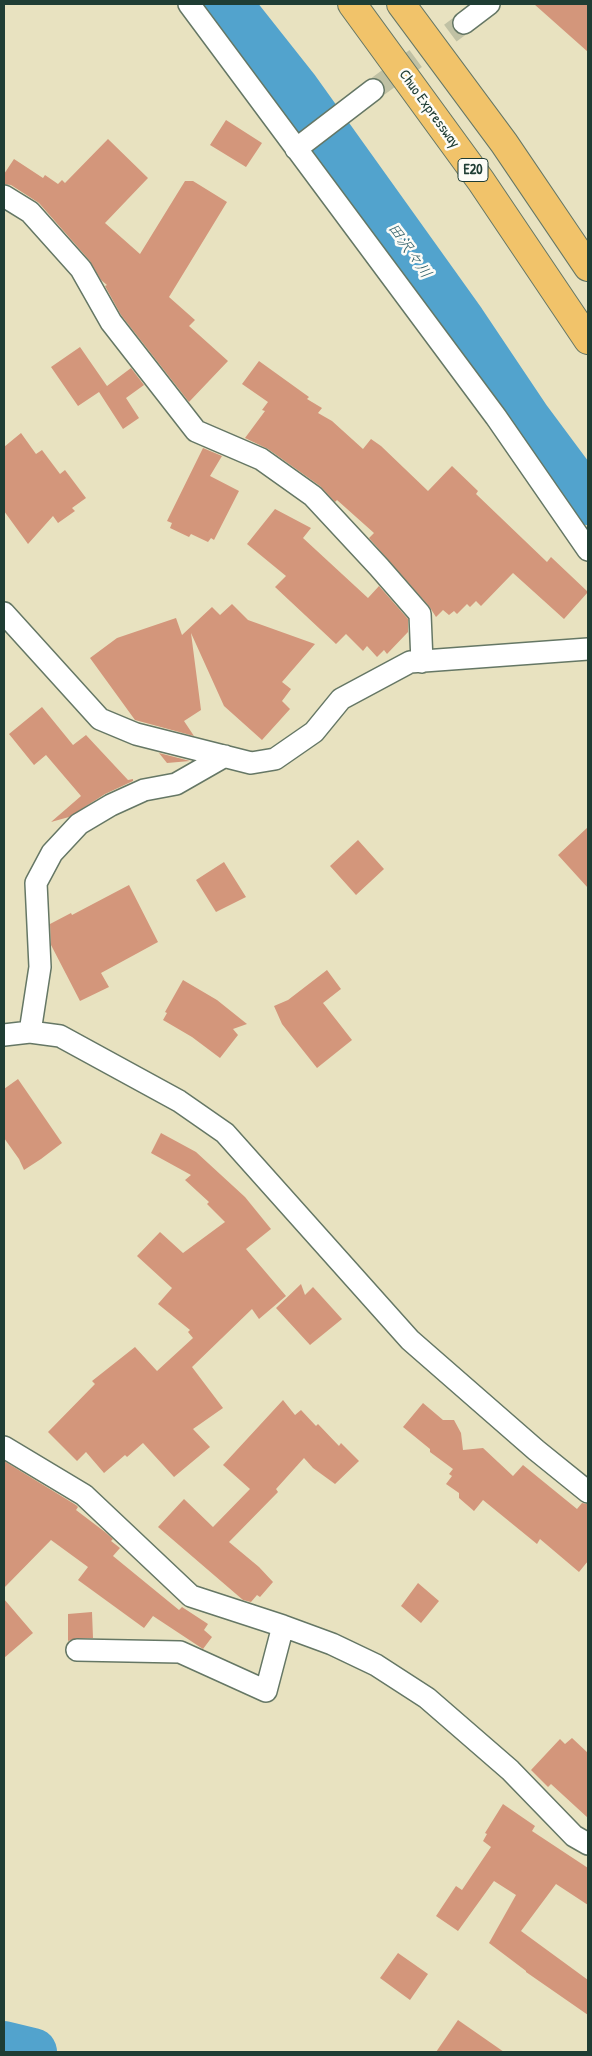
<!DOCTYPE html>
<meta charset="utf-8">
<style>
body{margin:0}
#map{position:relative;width:592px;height:2056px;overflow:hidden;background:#e8e2c0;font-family:"Patrick Hand",sans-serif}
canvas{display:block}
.frame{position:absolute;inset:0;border:5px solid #1f3d34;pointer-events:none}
</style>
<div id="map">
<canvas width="592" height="2056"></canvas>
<div class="frame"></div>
</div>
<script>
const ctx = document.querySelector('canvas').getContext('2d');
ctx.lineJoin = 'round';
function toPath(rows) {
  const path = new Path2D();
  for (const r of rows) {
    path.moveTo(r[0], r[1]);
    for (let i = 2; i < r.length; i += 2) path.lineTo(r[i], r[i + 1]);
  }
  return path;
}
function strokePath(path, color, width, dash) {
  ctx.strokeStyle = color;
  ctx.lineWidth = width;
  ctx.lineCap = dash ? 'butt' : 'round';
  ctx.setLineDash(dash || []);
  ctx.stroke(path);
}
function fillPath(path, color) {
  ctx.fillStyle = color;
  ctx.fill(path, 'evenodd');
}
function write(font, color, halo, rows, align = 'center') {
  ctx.font = font + ' "Patrick Hand","Klee One",sans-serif';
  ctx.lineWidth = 5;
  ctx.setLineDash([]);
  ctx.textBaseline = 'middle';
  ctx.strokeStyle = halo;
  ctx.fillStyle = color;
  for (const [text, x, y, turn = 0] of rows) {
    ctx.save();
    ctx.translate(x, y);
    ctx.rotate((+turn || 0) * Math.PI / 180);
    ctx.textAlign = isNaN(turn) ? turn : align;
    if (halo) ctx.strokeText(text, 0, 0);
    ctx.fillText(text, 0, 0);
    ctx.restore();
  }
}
strokePath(toPath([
 [228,4,296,90,462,322,527,419,588,501],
 [4,2045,33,2052]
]), '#52a3cd', 48);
fillPath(toPath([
 [534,4,588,4,588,52],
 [226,120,262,143,246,167,210,145],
 [108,139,148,178,105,223,140,254,185,181,193,181,227,202,169,297,195,320,189,326,228,361,189,402,121,315,105,286,107,285,101,280,90,261,39,203,11,185,4,184,4,174,14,159,43,178,45,175,58,184,62,180,65,183],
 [80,347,107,386,131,368,144,385,126,398,139,418,123,429,99,392,78,406,51,367],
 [259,361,309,397,307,399,322,408,318,413,332,421,363,449,371,439,381,446,428,491,452,466,478,491,476,494,547,562,551,557,588,592,564,619,513,573,481,606,476,601,470,607,467,604,457,614,454,611,449,615,443,610,436,617,429,606,369,538,374,533,337,500,335,502,320,486,268,449,245,438,265,411,262,410,268,402,242,384],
 [21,433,36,454,42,450,60,474,65,470,86,498,72,508,75,511,58,523,53,516,28,544,4,511,4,447],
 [203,448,222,456,210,476,239,491,214,540,211,538,208,542,191,534,189,537,170,528,172,523,167,521],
 [275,509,311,528,303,538,368,598,379,586,408,619,408,632,387,654,384,650,377,657,367,646,363,651,346,634,336,644,275,587,286,576,247,544],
 [232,604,248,620,315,644,282,682,291,689,282,701,290,709,262,740,224,706,191,633,201,710,184,721,194,736,135,720,90,658,117,638,176,618,182,635,212,607,220,615],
 [42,707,73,745,86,735,128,780,133,779,133,781,105,794,69,817,51,822,81,796,46,755,34,765,9,734],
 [159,753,190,761,167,763],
 [588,827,588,888,558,855],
 [358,840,384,869,356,895,330,866],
 [224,862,246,897,216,912,196,880],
 [129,885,158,942,101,973,109,987,80,1001,51,945,50,924,71,913,72,915],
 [327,970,341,989,323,1003,352,1040,317,1068,282,1024,274,1006,288,1000],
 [183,980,217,1000,247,1024,233,1029,238,1035,220,1058,192,1037,163,1020,167,1013,165,1012],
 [18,1079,62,1143,41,1159,24,1170,19,1159,4,1138,4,1089],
 [161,1133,196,1152,245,1197,271,1229,246,1249,286,1296,259,1319,252,1309,192,1367,223,1408,193,1429,210,1447,174,1477,143,1443,127,1457,125,1455,104,1473,86,1452,77,1461,48,1432,95,1384,92,1381,135,1347,157,1371,193,1338,188,1332,190,1330,158,1304,172,1288,137,1256,160,1232,183,1253,225,1222,207,1204,209,1202,185,1180,191,1175,151,1153],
 [301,1284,305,1295,313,1287,342,1319,310,1345,276,1308],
 [283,1400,295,1415,301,1410,316,1426,318,1424,339,1446,341,1443,359,1461,335,1484,313,1468,304,1458,276,1489,278,1492,229,1542,259,1567,273,1582,260,1597,257,1595,251,1602,243,1600,158,1527,184,1499,213,1527,250,1489,223,1465],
 [423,1403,443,1420,454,1420,461,1433,463,1450,483,1448,513,1476,523,1465,577,1509,582,1503,588,1504,588,1561,579,1572,540,1539,537,1544,483,1500,474,1511,459,1498,459,1493,446,1484,452,1476,449,1474,453,1469,430,1452,430,1449,403,1427],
 [4,1461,76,1505,78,1507,76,1510,105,1532,113,1539,111,1541,120,1548,113,1556,179,1610,182,1607,208,1624,204,1630,212,1637,203,1649,153,1616,144,1628,78,1580,88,1567,51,1540,4,1588],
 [418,1583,439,1601,421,1623,401,1606],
 [4,1599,33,1633,4,1658],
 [92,1612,93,1638,77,1638,68,1641,68,1614],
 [572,1738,588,1753,588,1818,551,1784,548,1787,531,1770,560,1739,565,1744],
 [503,1804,535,1826,532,1831,588,1868,588,1905,556,1884,521,1931,588,1980,588,2015,526,1972,526,1971,489,1943,516,1895,494,1881,458,1931,436,1916,456,1886,462,1890,491,1847,483,1841,487,1834,485,1833],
 [398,1953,428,1974,410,2000,380,1978],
 [458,2020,504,2052,436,2052]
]), '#d3967b');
strokePath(toPath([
 [373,90,464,23]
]), '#c0c1a4', 21, [21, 11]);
const street = toPath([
 [189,4,496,417,588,550],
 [464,23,489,4],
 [296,149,373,90],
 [4,196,30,212,81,269,111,322,196,431,261,459,313,496,379,567,420,614,422,662],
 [4,613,100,719,136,734,251,763,275,759,314,732,341,699,410,662,588,649],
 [30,1032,40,967,36,883,52,853,79,824,111,805,144,790,176,784,225,756],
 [4,1035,30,1032,60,1036,179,1101,225,1133,410,1340,536,1450,588,1492],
 [4,1447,84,1495,191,1596,283,1626,332,1644,376,1665,427,1698,510,1770,574,1836,588,1844],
 [77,1650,180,1652,266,1691,283,1626]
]);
const highway = toPath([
 [352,4,481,181,588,340],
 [401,4,504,143,588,267]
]);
strokePath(street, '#657765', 24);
strokePath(highway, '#657765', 30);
strokePath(street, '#fff', 21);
strokePath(highway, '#f1c36a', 28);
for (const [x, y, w] of [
 [473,170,30]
]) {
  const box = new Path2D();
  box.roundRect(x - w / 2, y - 11.5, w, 23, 4);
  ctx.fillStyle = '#fdfcf7';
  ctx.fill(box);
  strokePath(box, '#1f3d34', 1);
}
write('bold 14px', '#1f3d34', null, [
 ["E20",473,170]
]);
write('15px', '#1f3d34', '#fdfcf7', [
 ["Chuo Expressway",429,109,54]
]);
write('italic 16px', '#31616a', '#fdfcf7', [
 ["田沢々川",409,251,55]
]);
</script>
